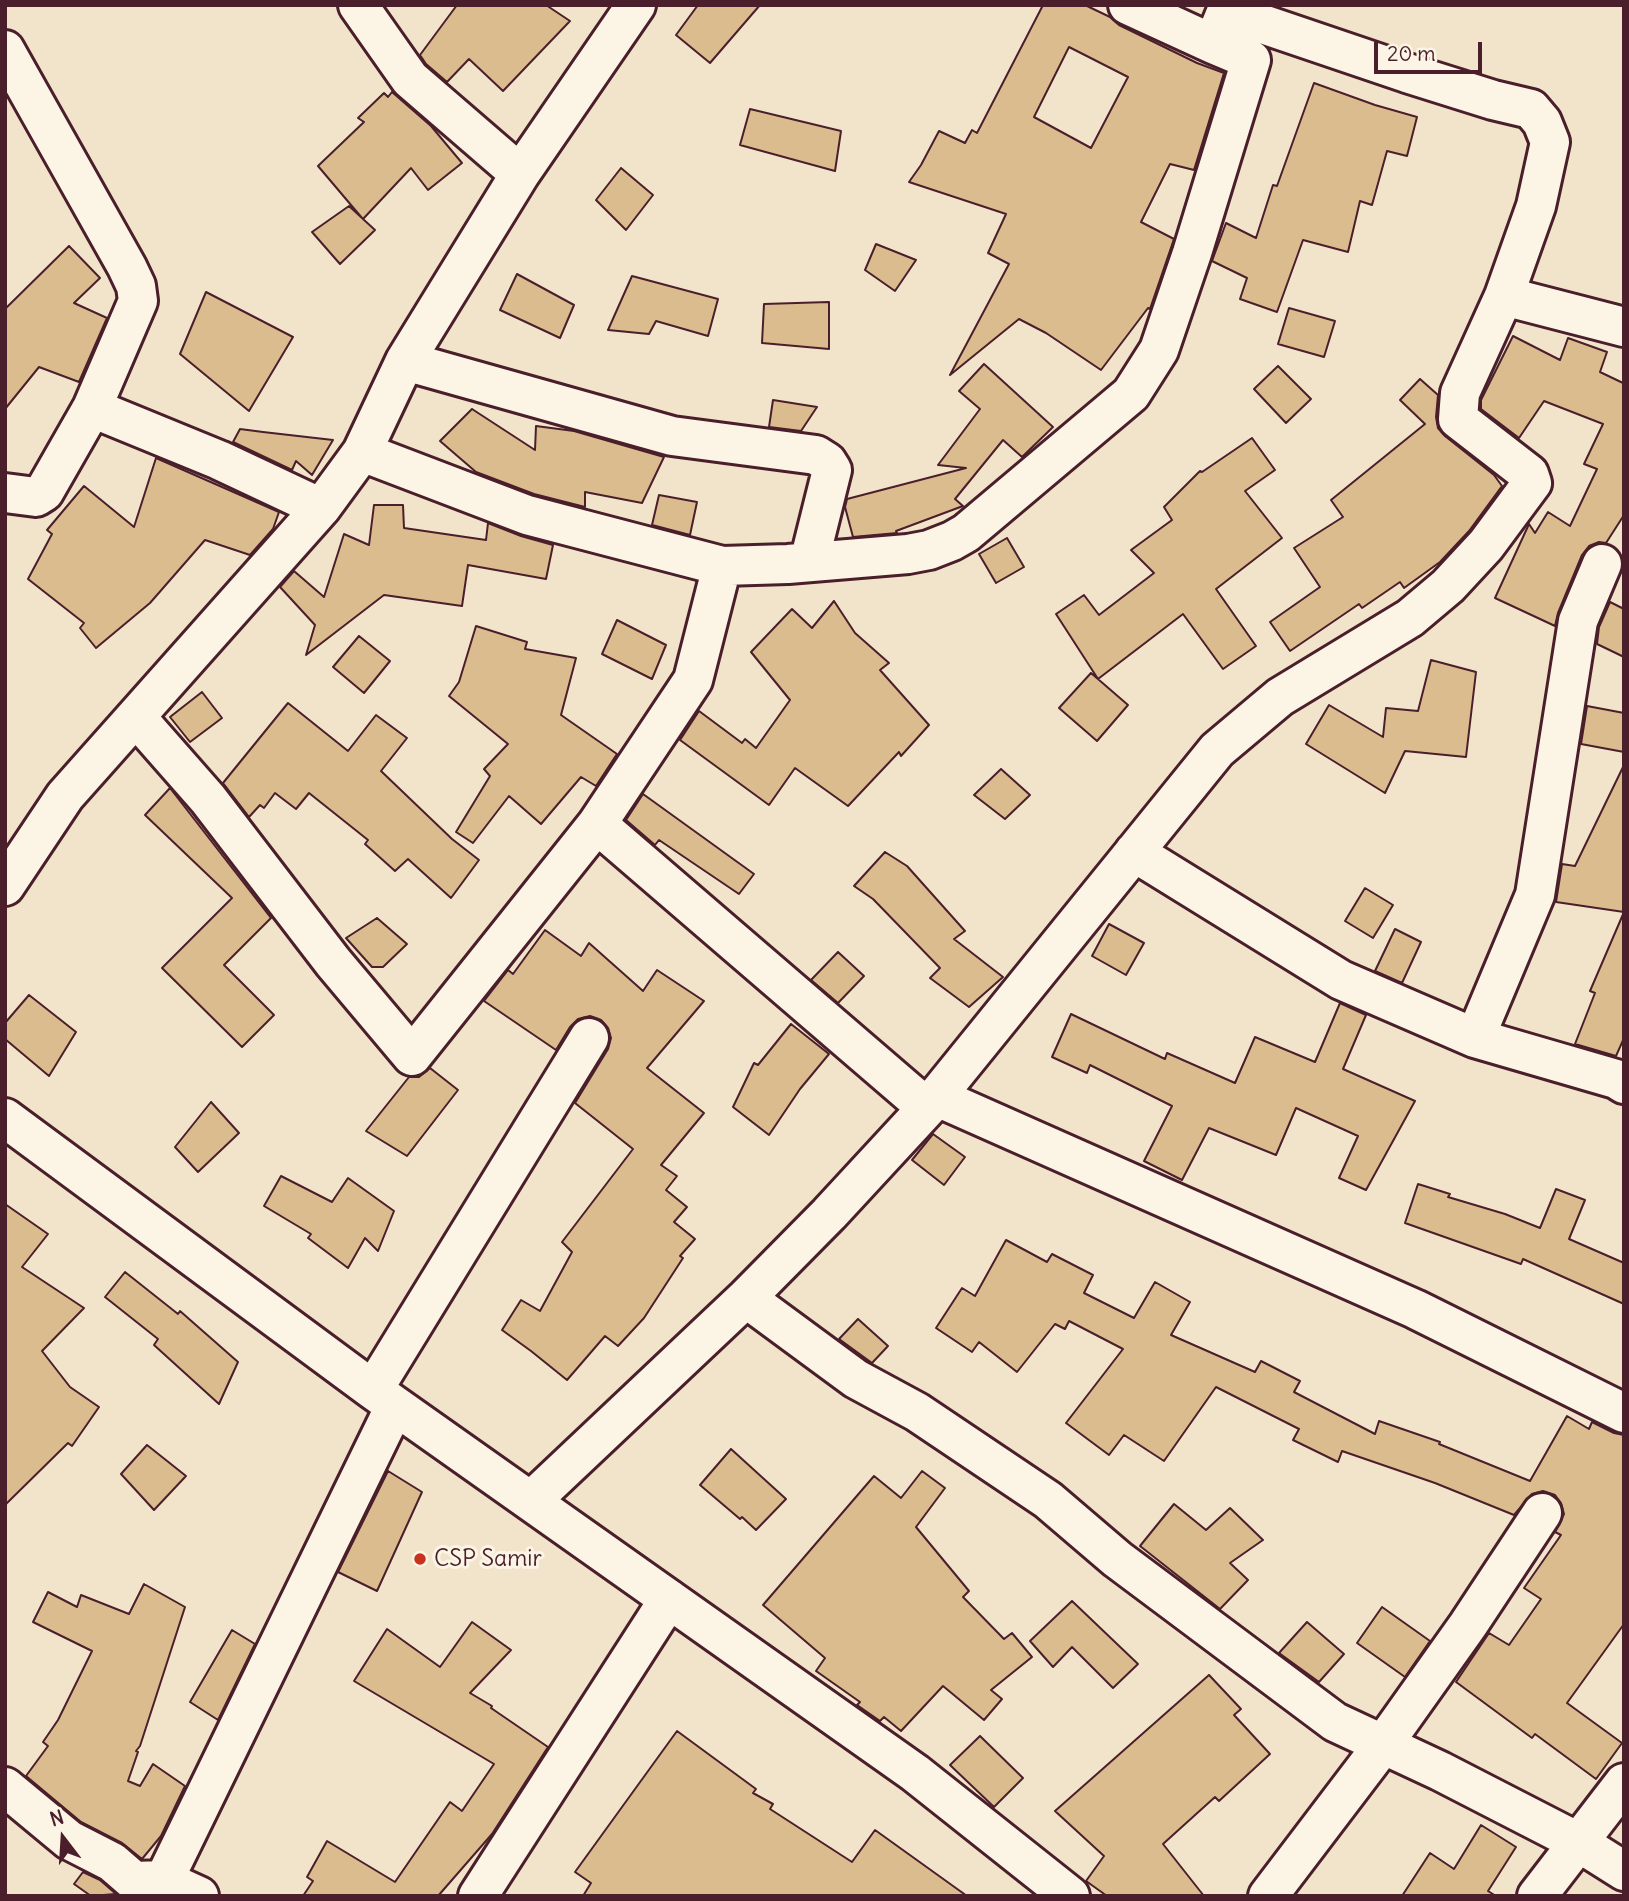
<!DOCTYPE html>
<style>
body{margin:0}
#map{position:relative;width:1629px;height:1901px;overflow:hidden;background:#f2e4cb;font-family:Delius,sans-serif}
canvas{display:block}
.frame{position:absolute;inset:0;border:7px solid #4a1f2b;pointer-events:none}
.north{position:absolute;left:28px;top:1803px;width:70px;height:70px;-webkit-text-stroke:5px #fcf5e5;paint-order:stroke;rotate:343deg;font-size:19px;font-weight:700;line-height:28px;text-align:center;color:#4a1f2b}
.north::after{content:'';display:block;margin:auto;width:24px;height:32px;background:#4a1f2b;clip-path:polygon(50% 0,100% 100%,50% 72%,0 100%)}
.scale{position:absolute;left:1374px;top:42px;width:108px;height:32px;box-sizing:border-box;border:4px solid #4a1f2b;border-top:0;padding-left:9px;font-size:21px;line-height:24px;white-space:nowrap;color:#4a1f2b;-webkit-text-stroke:5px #fcf5e5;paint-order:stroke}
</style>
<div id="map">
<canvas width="1629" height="1901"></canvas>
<div class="frame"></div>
<div class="north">N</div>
<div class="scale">20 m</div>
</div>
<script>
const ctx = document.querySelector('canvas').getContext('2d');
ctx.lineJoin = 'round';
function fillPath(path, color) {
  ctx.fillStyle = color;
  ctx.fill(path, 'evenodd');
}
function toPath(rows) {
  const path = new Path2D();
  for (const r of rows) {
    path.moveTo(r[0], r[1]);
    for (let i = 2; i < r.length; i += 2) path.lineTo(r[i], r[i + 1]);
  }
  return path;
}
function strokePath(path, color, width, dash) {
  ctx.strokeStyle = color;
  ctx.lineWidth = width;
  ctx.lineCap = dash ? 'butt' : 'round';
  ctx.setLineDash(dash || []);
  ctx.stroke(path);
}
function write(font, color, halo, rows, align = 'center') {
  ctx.font = font + ' Delius,sans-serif';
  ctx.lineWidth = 6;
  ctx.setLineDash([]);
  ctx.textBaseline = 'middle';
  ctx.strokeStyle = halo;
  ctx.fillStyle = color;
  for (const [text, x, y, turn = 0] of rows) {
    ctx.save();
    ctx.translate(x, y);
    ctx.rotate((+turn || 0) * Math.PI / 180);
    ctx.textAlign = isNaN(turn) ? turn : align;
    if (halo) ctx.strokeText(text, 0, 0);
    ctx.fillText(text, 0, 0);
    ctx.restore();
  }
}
const building = toPath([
 [457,5,546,5,570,21,503,91,469,59,447,82,426,64,420,55,457,5],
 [698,5,760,5,710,63,676,35,698,5],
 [1043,5,1085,5,1110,17,1119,25,1197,63,1224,73,1194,170,1170,164,1141,222,1174,239,1150,309,1148,308,1101,370,1046,333,1019,319,950,375,1009,264,988,253,1006,214,909,182,921,165,939,131,965,143,972,130,977,133,1043,5],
 [1069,47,1128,77,1091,148,1034,117,1069,47],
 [1314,83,1375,105,1417,117,1407,156,1387,151,1372,205,1360,201,1348,252,1303,240,1277,312,1240,299,1247,278,1212,261,1226,223,1256,238,1273,185,1277,186,1314,83],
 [392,92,431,126,462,163,428,190,411,168,363,219,375,230,340,264,312,232,349,206,362,218,318,166,364,122,358,118,384,93,388,97,392,92],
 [750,109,841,131,835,171,740,145,750,109],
 [621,168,653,195,626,230,596,200,621,168],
 [876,244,916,260,895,291,865,270,876,244],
 [69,246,100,278,74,303,107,318,79,382,39,367,5,409,5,309,69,246],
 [517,274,574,305,560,338,500,310,517,274],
 [632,276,718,299,708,336,656,321,649,334,608,330,632,276],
 [206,292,293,337,249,411,180,354,206,292],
 [829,302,829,349,762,343,764,304,829,302],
 [1289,308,1335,321,1324,357,1278,344,1289,308],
 [1513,336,1560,360,1568,338,1607,352,1600,372,1623,383,1624,381,1624,515,1606,543,1599,542,1589,546,1582,555,1558,613,1555,626,1495,598,1529,524,1535,533,1548,512,1570,526,1597,469,1584,464,1603,424,1544,401,1519,438,1481,409,1481,400,1513,336],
 [984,364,1053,427,1022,457,1003,440,955,499,963,506,896,531,897,533,853,537,845,507,847,499,966,468,938,465,980,409,959,391,984,364],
 [1278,366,1311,399,1286,423,1254,389,1278,366],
 [1420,379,1438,395,1436,417,1438,428,1445,436,1494,475,1502,486,1469,531,1440,562,1404,588,1400,582,1362,608,1359,604,1290,651,1270,622,1320,587,1294,548,1343,517,1331,500,1425,424,1400,400,1420,379],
 [773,400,817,407,801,431,769,427,773,400],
 [472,409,535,450,536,426,574,431,664,457,642,503,585,492,585,507,534,494,476,472,440,441,472,409],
 [240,429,263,432,333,440,312,475,296,461,292,470,233,442,240,429],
 [1252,438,1275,470,1245,491,1282,538,1216,589,1256,646,1223,669,1183,614,1098,679,1056,614,1084,595,1099,615,1154,573,1131,550,1172,520,1164,507,1200,471,1202,472,1252,438],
 [156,458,279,512,273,529,250,555,205,540,150,603,96,648,80,628,84,623,28,579,52,534,47,530,84,486,134,527,156,458],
 [659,495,697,502,690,535,652,525,659,495],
 [374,505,403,505,404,528,486,540,488,523,521,536,553,545,546,579,468,565,462,606,384,595,306,655,315,625,280,587,294,571,324,597,344,534,369,545,374,505],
 [1007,538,1024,567,996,583,979,554,1007,538],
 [834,601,855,633,889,663,880,670,929,725,901,756,899,752,848,806,795,768,769,805,680,740,699,711,742,743,745,739,756,748,790,700,751,652,792,609,812,628,834,601],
 [1610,602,1624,609,1624,657,1597,644,1599,627,1610,602],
 [617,620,666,645,652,679,602,654,617,620],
 [476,626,527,642,525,649,576,658,561,715,617,754,596,786,581,777,541,824,509,796,473,843,456,832,490,776,484,769,508,744,449,696,459,682,476,626],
 [359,636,390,661,364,693,333,667,359,636],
 [1431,660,1476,672,1466,757,1405,751,1385,793,1306,744,1329,705,1383,737,1386,708,1418,711,1431,660],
 [1091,673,1128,705,1097,741,1059,708,1091,673],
 [202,692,222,718,190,742,170,717,202,692],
 [288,703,348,751,376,715,407,738,381,771,452,839,479,860,451,898,408,859,395,871,365,844,368,840,309,793,296,809,275,793,264,808,260,805,249,817,223,783,288,703],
 [1587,706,1624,713,1624,752,1581,744,1587,706],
 [1624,765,1624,912,1556,902,1562,864,1575,866,1624,765],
 [1001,769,1030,795,1005,819,974,795,1001,769],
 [170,788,271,918,224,965,274,1015,242,1047,162,968,232,898,145,815,170,788],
 [643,794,754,874,739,894,659,840,655,845,626,820,643,794],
 [885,852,907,866,965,931,954,939,1003,977,969,1007,930,978,940,968,873,899,854,886,885,852],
 [1365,888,1393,905,1373,938,1345,921,1365,888],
 [1624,912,1624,1038,1616,1056,1575,1044,1595,993,1590,991,1624,912],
 [377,918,407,944,383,967,372,967,346,938,377,918],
 [1109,924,1144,943,1126,975,1092,956,1109,924],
 [1395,929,1421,942,1402,983,1375,971,1395,929],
 [545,930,581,956,589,943,643,991,657,970,704,1001,647,1068,704,1113,661,1165,677,1176,666,1190,687,1207,674,1222,695,1239,680,1256,683,1258,644,1318,618,1346,605,1336,567,1380,531,1351,502,1330,521,1300,540,1311,572,1252,562,1242,633,1149,575,1103,608,1049,611,1038,608,1028,601,1020,590,1016,578,1019,570,1027,556,1050,484,1001,508,970,513,974,545,930],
 [838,952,864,976,838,1003,811,980,838,952],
 [29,995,76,1032,49,1076,5,1039,5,1023,29,995],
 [1340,1003,1366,1015,1343,1069,1415,1101,1366,1190,1339,1178,1358,1136,1296,1108,1276,1155,1209,1128,1182,1180,1144,1161,1172,1106,1090,1065,1087,1073,1052,1057,1071,1014,1165,1059,1167,1053,1235,1083,1255,1037,1315,1062,1340,1003],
 [791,1024,829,1054,800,1089,769,1135,733,1107,754,1063,758,1065,791,1024],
 [430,1068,458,1090,407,1156,366,1131,409,1077,419,1077,430,1068],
 [211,1102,239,1133,198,1172,175,1147,211,1102],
 [933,1134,965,1157,944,1185,912,1160,933,1134],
 [281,1176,332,1202,348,1178,394,1211,378,1251,365,1238,348,1268,308,1238,311,1234,264,1206,281,1176],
 [1418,1184,1450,1194,1448,1197,1505,1214,1540,1228,1556,1189,1585,1200,1569,1239,1624,1263,1624,1304,1523,1259,1521,1264,1405,1223,1418,1184],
 [5,1204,48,1234,22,1267,84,1308,42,1351,70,1387,99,1407,72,1446,68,1443,5,1505,5,1204],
 [1006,1240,1047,1262,1052,1254,1093,1275,1084,1293,1134,1318,1155,1282,1190,1302,1171,1335,1255,1372,1261,1361,1300,1381,1294,1392,1375,1434,1379,1421,1440,1442,1439,1444,1530,1481,1567,1416,1589,1429,1592,1422,1614,1433,1624,1435,1624,1624,1567,1703,1622,1743,1596,1779,1535,1734,1532,1738,1456,1682,1489,1633,1509,1645,1541,1599,1524,1588,1561,1535,1555,1532,1564,1514,1561,1503,1555,1495,1543,1491,1532,1494,1514,1515,1435,1483,1342,1451,1338,1462,1293,1440,1299,1429,1216,1387,1164,1461,1124,1435,1109,1455,1066,1423,1123,1349,1069,1321,1065,1329,1055,1324,1017,1372,979,1342,972,1352,936,1328,962,1288,975,1296,1006,1240],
 [125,1272,178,1314,180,1311,238,1362,219,1404,154,1345,158,1339,105,1297,125,1272],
 [858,1319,888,1346,872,1363,839,1339,858,1319],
 [147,1445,186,1476,154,1510,121,1474,147,1445],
 [731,1449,786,1499,756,1530,742,1517,740,1519,700,1485,731,1449],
 [388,1471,422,1492,377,1591,338,1572,388,1471],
 [922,1471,945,1488,916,1527,969,1591,963,1597,1004,1639,1012,1633,1032,1657,991,1690,1002,1699,984,1720,943,1686,901,1731,884,1717,880,1721,857,1705,860,1702,816,1671,825,1658,763,1605,874,1476,901,1498,922,1471],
 [1174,1504,1206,1530,1230,1508,1263,1540,1230,1563,1248,1580,1220,1609,1140,1546,1174,1504],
 [144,1584,185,1607,140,1746,136,1751,138,1752,128,1781,140,1786,153,1764,185,1786,161,1836,142,1859,122,1843,81,1822,26,1776,48,1746,43,1742,58,1720,92,1651,33,1622,48,1592,77,1607,81,1595,129,1614,144,1584],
 [1072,1601,1138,1664,1113,1688,1072,1647,1053,1667,1030,1641,1072,1601],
 [1382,1607,1430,1641,1405,1677,1357,1643,1382,1607],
 [472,1622,511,1650,470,1693,492,1706,491,1708,548,1747,492,1834,438,1896,303,1896,313,1881,307,1877,327,1841,395,1882,450,1802,462,1811,494,1764,354,1681,387,1629,440,1667,472,1622],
 [1307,1622,1344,1654,1319,1682,1279,1653,1307,1622],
 [232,1630,255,1644,218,1720,190,1702,232,1630],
 [1209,1675,1241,1709,1234,1715,1270,1754,1219,1801,1215,1797,1163,1844,1204,1896,1107,1896,1086,1881,1104,1856,1055,1811,1209,1675],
 [677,1731,756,1789,753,1793,773,1804,770,1809,852,1862,875,1830,967,1896,583,1896,591,1883,575,1872,677,1731],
 [980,1736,1023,1778,994,1807,950,1765,980,1736],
 [1481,1825,1516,1847,1488,1891,1496,1896,1402,1896,1430,1853,1454,1869,1481,1825],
 [83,1872,100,1880,116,1894,91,1896,74,1884,83,1872]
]);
fillPath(building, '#dbbc8e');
strokePath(building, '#4a1f2b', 2);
const street = toPath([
 [358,5,410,79,520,174],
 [1128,5,1213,44],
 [5,50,127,267,136,286,138,301,92,408],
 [1504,296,1624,327],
 [405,361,672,436,816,455,827,462,832,470,809,562],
 [362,452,527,515,722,566,788,564,908,554,929,550,952,541,966,533,1131,394,1159,350,1192,253,1251,60,1213,44,1229,5],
 [5,493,36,497,44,492,92,408,219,460,321,508],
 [136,717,208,799,333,962,412,1056,597,824,693,680,722,566],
 [597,824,927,1108],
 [1134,852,1341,980,1475,1038,1616,1079,1624,1084],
 [5,886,65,796,321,508,362,452,405,361,520,174,636,5],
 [1475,1038,1535,895,1578,621,1602,564],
 [937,1097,1415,1309,1624,1413],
 [5,1118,373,1390,915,1773,1070,1896],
 [746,1298,856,1379,917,1412,1048,1500,1117,1559,1335,1722,1440,1771,1578,1842,1624,1871],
 [373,1390,589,1038],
 [531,1501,746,1298,829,1214,927,1108,1217,750,1280,697,1410,618,1448,586,1486,545,1532,483,1529,474,1458,419,1460,393,1504,296,1536,206,1550,142,1542,122,1531,109,1493,100,1407,73,1227,12],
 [5,1787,69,1840,112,1862,134,1881,164,1880],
 [199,1896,164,1880,395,1406],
 [478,1896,669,1599],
 [1268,1896,1382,1746,1468,1625,1542,1513],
 [1537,1896,1624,1783]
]);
strokePath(street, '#4a1f2b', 44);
strokePath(street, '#fcf5e5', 38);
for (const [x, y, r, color] of [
 [420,1559,7,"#c8321e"]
]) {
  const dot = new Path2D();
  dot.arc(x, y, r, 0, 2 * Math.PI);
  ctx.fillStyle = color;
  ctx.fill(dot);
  strokePath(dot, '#fcf5e5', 2.5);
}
write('23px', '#4a1f2b', '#fcf5e5', [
 ["CSP Samir",434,1559]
], 'left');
</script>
